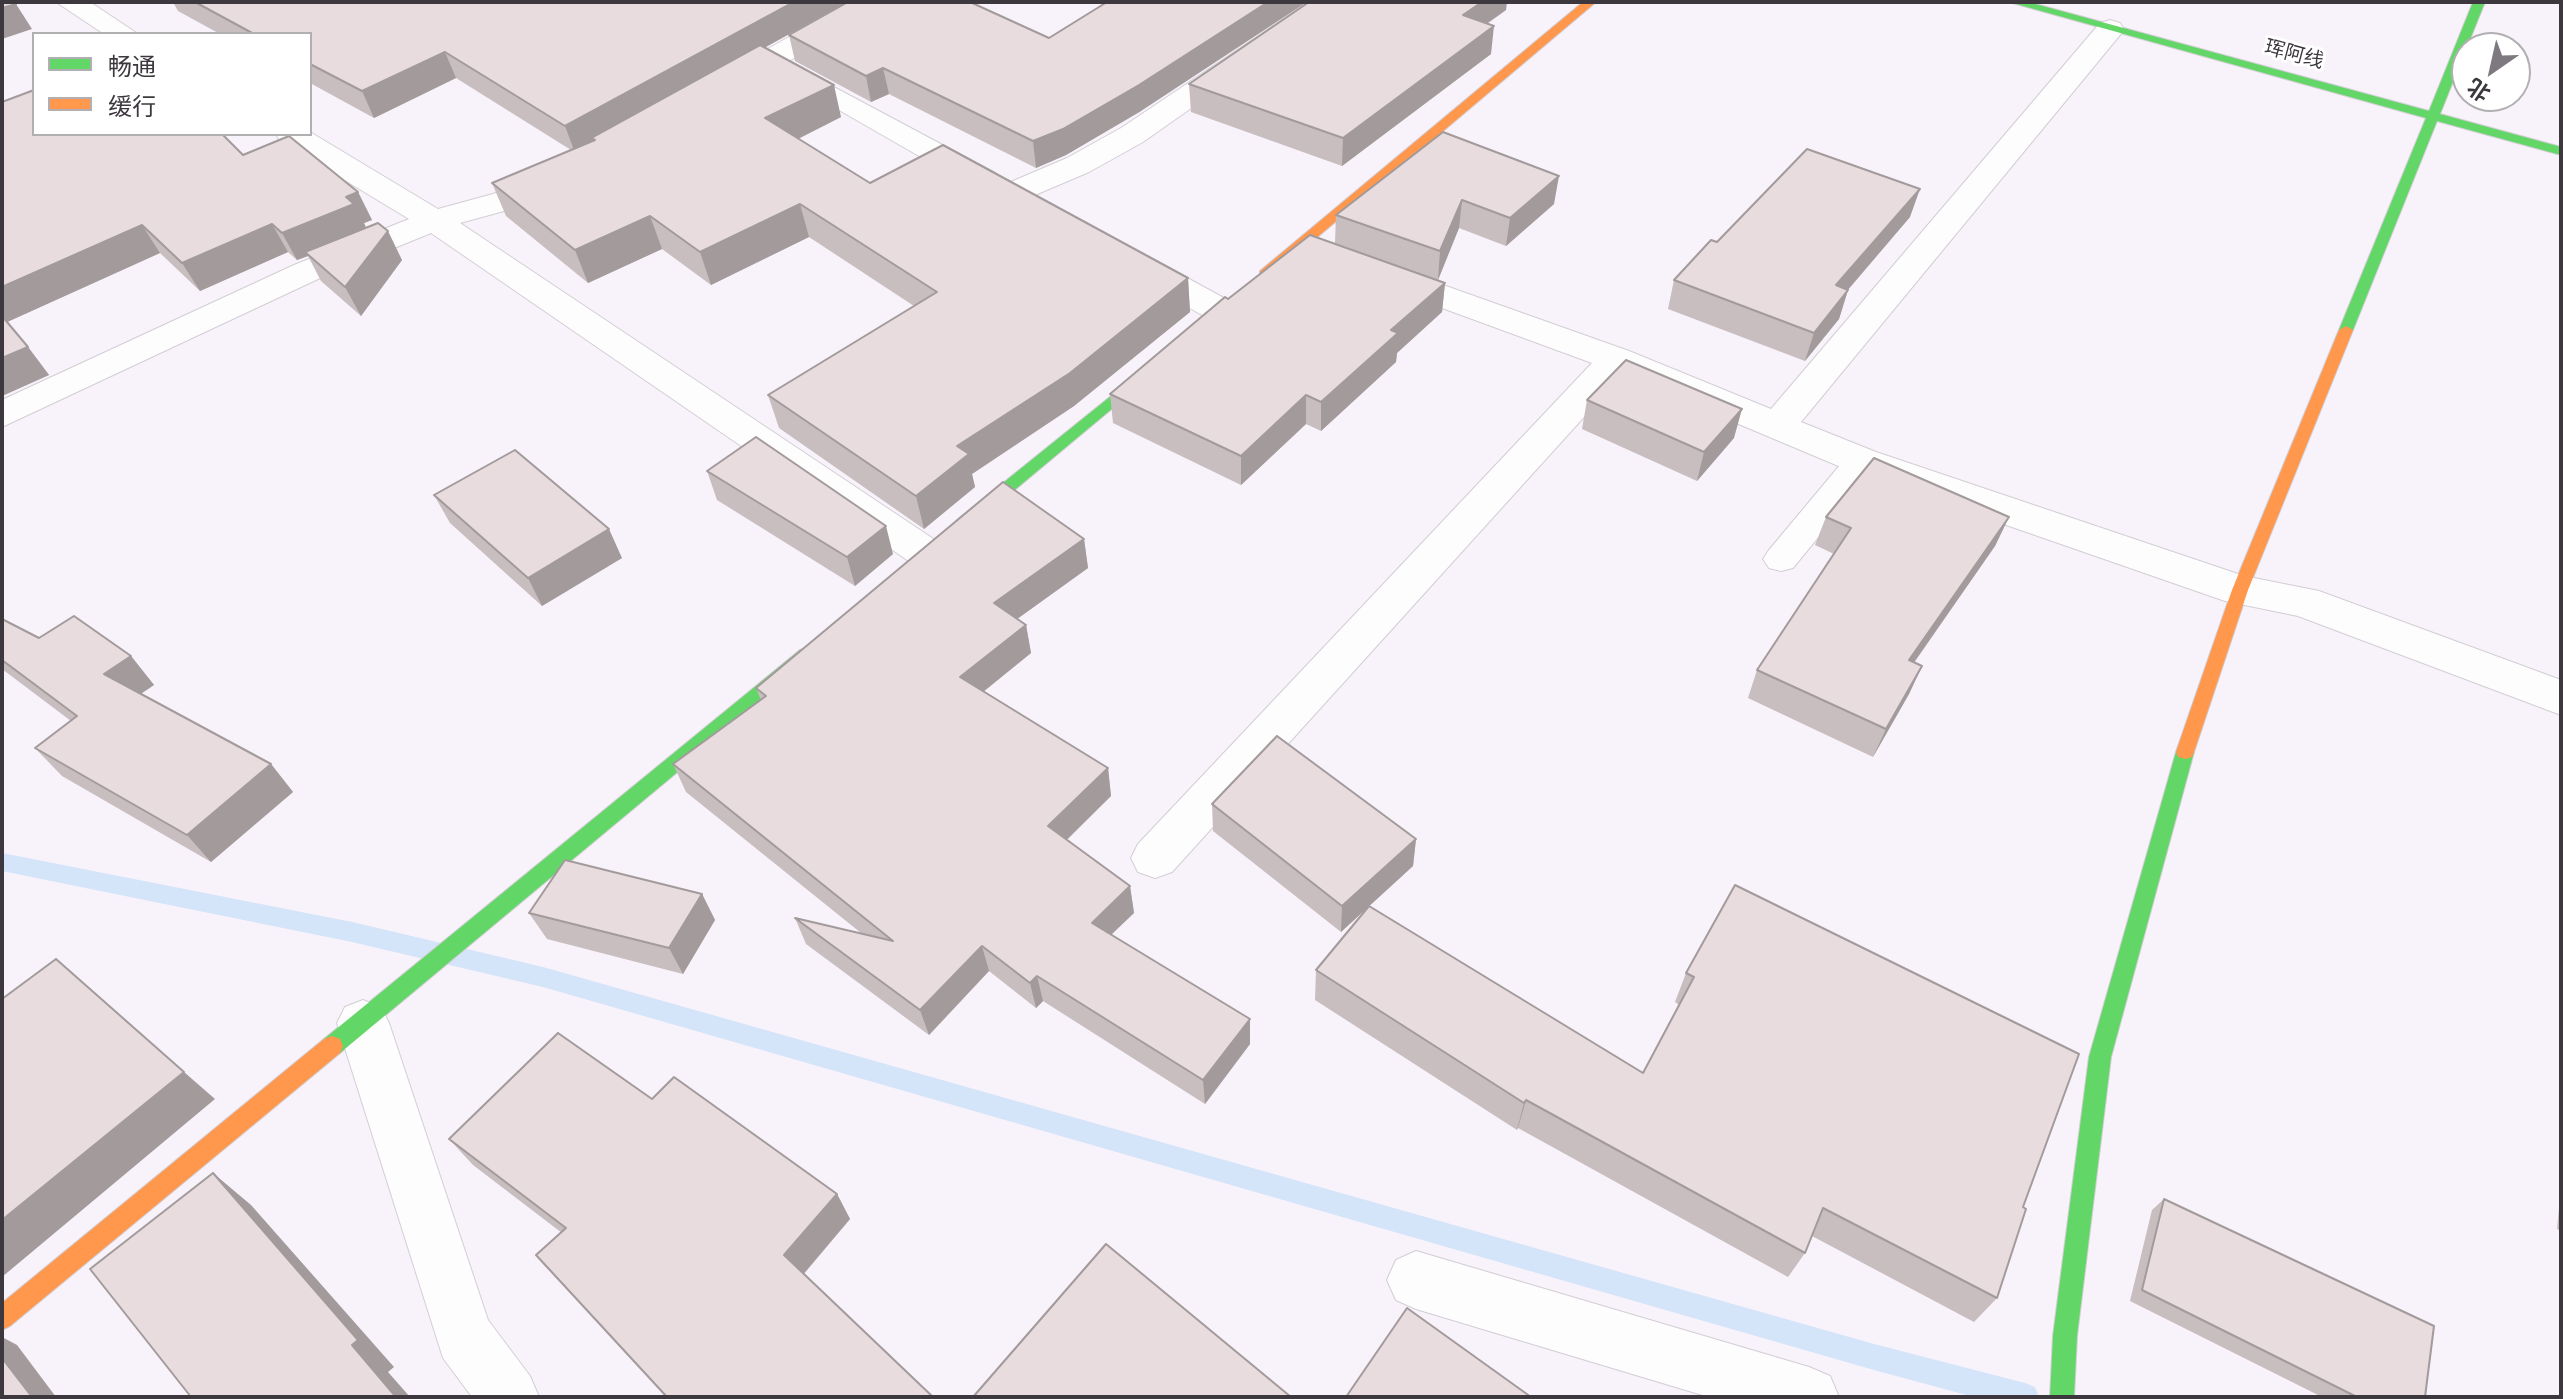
<!DOCTYPE html>
<meta charset="utf-8">
<style>
body{margin:0}
#map{position:relative;width:2563px;height:1399px;overflow:hidden;background:#f8f2fa;font-family:"Space Grotesk","Noto Sans SC",sans-serif}
canvas{display:block}
.frame{position:absolute;inset:0;border:4px solid #3c383e;pointer-events:none}
.legend{position:absolute;left:32px;top:32px;width:280px;height:104px;box-sizing:border-box;background:#fff;border:2px solid #b1afb2;margin:0;padding:10px 14px;list-style:none;font-size:24px;color:#3c383e}
.legend li{display:flex;align-items:center;gap:16px;height:40px}
.legend b{width:40px;border:2px solid #b1afb2}
.north{position:absolute;left:2451px;top:32px;width:80px;height:80px;box-sizing:border-box;background:#fff;border:2px solid #b1afb2;border-radius:50%;rotate:214deg;font-size:22px;font-weight:700;line-height:32px;text-align:center;color:#3c383e}
.north::after{content:'';display:block;margin:auto;width:28px;height:36px;background:#7e7980;clip-path:polygon(50% 0,100% 100%,50% 72%,0 100%)}
</style>
<div id="map">
<canvas width="2563" height="1399"></canvas>
<div class="frame"></div>
<ul class="legend">
<li><b style="height:10px;background:#63d668"></b>畅通</li>
<li><b style="height:10px;background:#ff974d"></b>缓行</li>
</ul>
<div class="north">北</div>
</div>
<script>
const ctx = document.querySelector('canvas').getContext('2d');
ctx.lineJoin = 'round';
function toPath(rows) {
  const path = new Path2D();
  for (const r of rows) {
    path.moveTo(r[0], r[1]);
    for (let i = 2; i < r.length; i += 2) path.lineTo(r[i], r[i + 1]);
  }
  return path;
}
function fillPath(path, color) {
  ctx.fillStyle = color;
  ctx.fill(path, 'evenodd');
}
function strokePath(path, color, width, dash) {
  ctx.strokeStyle = color;
  ctx.lineWidth = width;
  ctx.lineCap = dash ? 'butt' : 'round';
  ctx.setLineDash(dash || []);
  ctx.stroke(path);
}
function write(font, color, halo, rows, align = 'center') {
  ctx.font = font + ' "Space Grotesk","Noto Sans SC",sans-serif';
  ctx.lineWidth = 6;
  ctx.setLineDash([]);
  ctx.textBaseline = 'middle';
  ctx.strokeStyle = halo;
  ctx.fillStyle = color;
  for (const [text, x, y, turn = 0] of rows) {
    ctx.save();
    ctx.translate(x, y);
    ctx.rotate((+turn || 0) * Math.PI / 180);
    ctx.textAlign = isNaN(turn) ? turn : align;
    if (halo) ctx.strokeText(text, 0, 0);
    ctx.fillText(text, 0, 0);
    ctx.restore();
  }
}
fillPath(toPath([
 [2,853,352,922,543,967,1874,1344,2025,1383,2035,1387,2039,1397,1974,1397,1874,1370,543,987,352,942,2,871,2,853]
]), '#d4e4f9');
const lane = toPath([
 [1862,450,1874,453,1879,461,1874,469,1793,568,1781,571,1769,568,1763,559,1769,550,1850,453,1862,450]
]);
const street = toPath([
 [56,2,90,2,138,34,104,34,56,2],
 [852,2,886,2,882,8,787,62,995,173,1000,180,995,187,984,190,973,187,771,71,728,92,717,89,713,83,717,77,852,2],
 [1309,2,1342,2,1143,142,1089,172,1021,201,1010,204,999,201,994,194,999,187,1067,158,1121,128,1309,2],
 [2110,20,2120,23,2124,29,2120,35,1801,422,1876,452,2244,576,2319,591,2561,680,2561,715,2298,616,2225,601,1848,470,1622,375,1172,872,1155,878,1138,872,1131,858,1138,844,1592,363,1374,283,1369,276,1374,269,1386,266,1398,269,1629,351,1771,409,2100,23,2110,20],
 [310,132,438,209,493,194,545,172,556,169,567,172,572,179,567,186,515,208,460,223,941,544,947,554,941,564,927,568,913,564,431,233,318,279,2,427,2,400,294,265,409,219,280,141,276,134,310,132],
 [1135,253,1147,256,1233,303,1239,311,1233,319,1221,322,1209,319,1123,270,1118,263,1123,256,1135,253],
 [363,1000,381,1007,389,1023,488,1320,530,1376,539,1397,472,1397,443,1358,337,1023,345,1007,363,1000],
 [1416,1251,1809,1367,1830,1376,1839,1397,1709,1397,1416,1309,1396,1300,1387,1280,1396,1260,1416,1251]
]);
const fast = toPath([
 [2009,2,2028,2,2429,111,2473,2,2485,2,2440,114,2561,147,2561,155,2437,121,2353,330,2346,334,2341,333,2339,330,2426,118,2009,2],
 [1157,359,1162,361,1162,367,969,528,957,528,955,524,957,520,1157,359],
 [806,648,812,650,815,655,812,660,340,1053,332,1056,324,1053,321,1046,324,1039,800,650,806,648],
 [2185,745,2192,747,2194,752,2111,1057,2077,1336,2074,1397,2050,1397,2053,1336,2089,1057,2176,752,2178,747,2185,745]
]);
const slow = toPath([
 [1583,2,1596,2,1270,277,1260,277,1260,271,1583,2],
 [2346,326,2353,330,2248,590,2194,752,2192,757,2185,759,2178,757,2176,752,2232,590,2339,330,2346,326],
 [332,1036,340,1039,343,1046,340,1053,10,1326,2,1330,2,1303,324,1039,332,1036]
]);
strokePath(lane, '#d2ced4', 2);
strokePath(street, '#d2ced4', 2);
strokePath(fast, '#d2ced4', 2);
strokePath(slow, '#d2ced4', 2);
fillPath(lane, '#fefdfe');
fillPath(street, '#fefdfe');
fillPath(fast, '#63d668');
fillPath(slow, '#ff974d');
fillPath(toPath([
 [173,2,847,2,765,47,841,117,798,139,870,183,1188,278,1190,312,1074,406,972,474,975,487,924,529,779,428,768,395,914,306,809,237,711,285,662,249,588,283,506,216,492,183,571,150,456,78,374,118,310,83,310,34,220,34,178,11],
 [1506,10,1487,24,1491,54,1342,166,1191,112,1189,84],
 [789,35,1141,111,1066,155,1036,168,889,94,871,102,795,61],
 [2,102,243,155,358,192,372,220,364,223,366,228,402,260,361,316,321,281,308,256,297,260,288,252,200,291,160,253,7,322,28,347,49,375,2,396],
 [1443,132,1554,204,1506,246,1459,228,1438,280,1335,243,1336,215],
 [1910,217,1848,290,1839,319,1805,361,1668,309,1674,280,1717,242],
 [1445,283,1442,312,1397,353,1396,362,1321,431,1306,424,1241,485,1113,423,1110,394,1228,299],
 [1587,400,1734,438,1697,481,1582,429],
 [707,471,893,554,855,586,717,500],
 [434,495,622,558,542,606,450,523],
 [1826,517,2009,517,1995,546,1914,663,1922,666,1909,694,1873,757,1748,698,1757,670,1834,554,1815,545],
 [1084,539,1088,568,1017,619,1026,625,1031,653,984,691,1108,768,1111,796,1067,840,1130,886,1134,913,1111,935,1250,1019,1250,1044,1205,1104,1043,1001,1036,1008,989,971,929,1035,806,944,795,918,861,933,686,792,673,764,761,700,756,688],
 [2,619,39,638,131,656,154,685,141,694,271,764,293,792,211,862,62,776,35,748,71,721,2,669],
 [1212,804,1416,839,1413,866,1369,906,1643,1073,1679,1005,1675,1002,1686,973,1735,885,2023,1207,1997,1298,1974,1322,1812,1236,1805,1253,1788,1277,1518,1128,1517,1130,1315,1000,1316,970,1369,906,1341,932,1213,831],
 [702,894,715,920,683,974,547,939,529,913],
 [652,1099,837,1194,850,1219,804,1274,562,1233,473,1165,449,1139],
 [2561,1187,2561,1231,2557,1229],
 [2164,1199,2425,1397,2322,1397,2130,1301,2152,1210]
]), '#c8bdbf');
fillPath(toPath([
 [794,2,847,2,595,142,591,138,593,143,575,153,565,126],
 [1268,2,1307,2,1141,111,1066,155,1036,168,1033,141],
 [1482,2,1507,2,1506,10,1460,42,1463,15],
 [16,4,32,29,2,39,2,8],
 [1494,26,1491,54,1342,166,1343,138],
 [445,52,456,78,374,118,362,91],
 [883,68,889,94,871,102,866,76],
 [834,85,841,117,774,151,765,118],
 [1559,176,1554,204,1506,246,1510,218],
 [1920,189,1910,217,1827,314,1836,285],
 [358,192,372,220,364,223,368,232,305,252,308,256,297,260,282,233,346,197],
 [1462,200,1459,228,1438,280,1440,251],
 [800,204,809,237,711,285,700,252],
 [650,216,662,249,588,283,575,250],
 [272,224,288,252,200,291,182,263],
 [142,225,160,253,5,323,2,319,2,287],
 [388,231,402,260,361,316,345,287],
 [1188,278,1190,312,1074,406,972,474,975,487,924,529,916,496,957,446],
 [1445,283,1442,312,1397,353,1396,362,1321,431,1321,402,1391,330],
 [1848,290,1839,319,1805,361,1814,333],
 [28,347,49,375,2,396,2,358],
 [1306,395,1306,424,1241,485,1241,456],
 [1742,409,1734,438,1697,481,1704,452],
 [2009,517,1995,546,1896,688,1909,660],
 [886,526,893,554,855,586,847,557],
 [609,529,622,558,542,606,528,578],
 [1084,539,1088,568,999,632,994,603],
 [1026,625,1031,653,967,705,960,677],
 [131,656,154,685,128,702,104,674],
 [1922,666,1909,694,1873,757,1886,729],
 [271,764,293,792,211,862,187,835],
 [1108,768,1111,796,1053,853,1048,826],
 [1416,839,1413,866,1341,932,1342,906],
 [1130,886,1134,913,1096,949,1092,923],
 [702,894,715,920,683,974,669,948],
 [982,946,989,971,929,1035,920,1010],
 [1037,976,1043,1001,1036,1008,1030,983],
 [1250,1019,1250,1044,1205,1104,1203,1080],
 [184,1072,215,1099,2,1277,2,1220],
 [1526,1100,1518,1128,1517,1130,1524,1103],
 [213,1173,251,1205,394,1367,388,1372,410,1397,396,1397,352,1345],
 [837,1194,850,1219,799,1279,784,1255],
 [2,1337,17,1345,56,1397,32,1397,2,1358]
]), '#a29a9b');
const building = toPath([
 [2,2,14,2,16,4,2,8,2,2],
 [195,2,466,3,794,2,565,126,445,52,362,91,310,64,310,34,254,34,195,2],
 [848,2,970,2,1049,38,1107,2,1268,2,1139,85,1063,129,1033,141,883,68,866,76,789,35,848,2],
 [1309,2,1482,2,1463,15,1494,26,1343,138,1189,84,1309,2],
 [760,45,834,85,765,118,870,183,943,145,1188,278,1070,373,957,446,969,454,916,496,768,395,937,292,800,204,700,252,650,216,575,250,492,183,595,140,591,138,760,45],
 [34,90,34,134,222,134,243,155,289,136,358,192,346,197,354,204,282,233,272,224,182,263,142,225,2,287,2,102,34,90],
 [1443,132,1559,176,1510,218,1462,200,1440,251,1336,215,1443,132],
 [1807,149,1920,189,1836,285,1848,290,1814,333,1674,280,1711,240,1717,242,1807,149],
 [378,223,388,231,345,287,305,252,378,223],
 [1310,235,1445,283,1391,330,1398,333,1321,402,1306,395,1241,456,1110,394,1225,297,1228,299,1310,235],
 [2,316,28,347,2,358,2,316],
 [1626,360,1742,409,1704,452,1587,400,1626,360],
 [756,437,886,526,847,557,707,471,756,437],
 [515,450,609,529,528,578,434,495,515,450],
 [1874,458,2009,517,1909,660,1922,666,1886,729,1757,670,1851,528,1826,517,1874,458],
 [1003,482,1084,539,994,603,1026,625,960,677,1108,768,1048,826,1130,886,1092,923,1250,1019,1203,1080,1037,976,1030,983,982,946,920,1010,795,918,893,941,673,764,766,696,756,688,1003,482],
 [74,616,131,656,104,674,271,764,187,835,35,748,77,716,2,660,2,619,39,638,74,616],
 [1277,736,1416,839,1342,906,1212,804,1277,736],
 [565,860,702,894,669,948,529,913,565,860],
 [1735,885,2079,1054,2023,1207,2026,1209,1997,1298,1823,1208,1805,1253,1526,1100,1524,1103,1316,970,1369,906,1643,1073,1694,977,1686,973,1735,885],
 [56,959,184,1072,2,1220,2,999,56,959],
 [558,1033,652,1099,674,1077,837,1194,784,1255,933,1397,667,1397,536,1255,566,1228,449,1139,558,1033],
 [213,1173,358,1340,352,1345,396,1397,191,1397,90,1269,213,1173],
 [2164,1199,2434,1326,2425,1397,2357,1397,2142,1290,2164,1199],
 [1106,1244,1291,1397,973,1397,1106,1244],
 [1407,1308,1531,1397,1346,1397,1407,1308],
 [2,1358,32,1397,2,1397,2,1358]
]);
fillPath(building, '#e8dcde');
strokePath(building, '#a29a9b', 2);
write('20px', '#3c383e', '#fff', [
 ["珲阿线",2294,55,15]
]);
</script>
